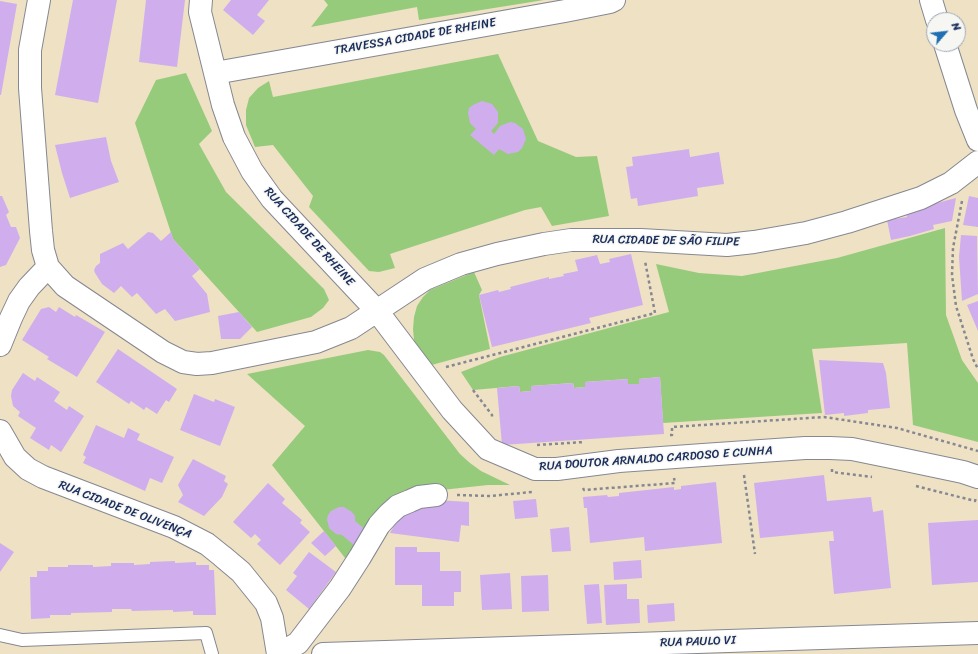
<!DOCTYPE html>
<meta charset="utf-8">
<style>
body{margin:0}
#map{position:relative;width:978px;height:654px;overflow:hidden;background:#efe1c4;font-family:Sriracha,sans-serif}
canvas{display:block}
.north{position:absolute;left:926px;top:12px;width:40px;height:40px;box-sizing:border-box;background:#f6f6f2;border:1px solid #9ea6b7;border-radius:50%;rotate:62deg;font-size:11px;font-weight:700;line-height:16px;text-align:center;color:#1b2f5e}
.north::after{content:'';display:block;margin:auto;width:14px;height:18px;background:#1f6fb2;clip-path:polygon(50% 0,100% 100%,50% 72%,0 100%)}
</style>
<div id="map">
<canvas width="978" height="654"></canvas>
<div class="north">N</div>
</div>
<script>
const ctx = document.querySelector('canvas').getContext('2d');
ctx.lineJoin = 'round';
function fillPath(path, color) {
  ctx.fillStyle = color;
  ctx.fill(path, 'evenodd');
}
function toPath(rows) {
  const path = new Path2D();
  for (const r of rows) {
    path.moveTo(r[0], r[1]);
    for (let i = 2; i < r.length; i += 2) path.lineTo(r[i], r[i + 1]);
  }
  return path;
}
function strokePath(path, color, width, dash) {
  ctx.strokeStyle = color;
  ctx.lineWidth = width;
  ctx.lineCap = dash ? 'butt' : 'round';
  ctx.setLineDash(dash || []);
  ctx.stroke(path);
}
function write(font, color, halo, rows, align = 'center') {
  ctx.font = font + ' Sriracha,sans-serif';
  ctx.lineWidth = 3;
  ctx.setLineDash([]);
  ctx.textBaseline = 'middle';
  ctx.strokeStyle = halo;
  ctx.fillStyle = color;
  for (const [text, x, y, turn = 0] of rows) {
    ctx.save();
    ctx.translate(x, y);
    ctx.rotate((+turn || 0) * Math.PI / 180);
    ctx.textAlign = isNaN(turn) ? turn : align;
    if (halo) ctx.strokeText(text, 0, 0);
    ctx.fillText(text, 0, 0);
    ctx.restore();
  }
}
fillPath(toPath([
 [324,0,544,0,419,20,417,7,311,27,328,5],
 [498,54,538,141,576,157,597,156,609,216,552,226,541,207,525,210,390,254,395,268,379,272,369,271,309,207,313,196,273,145,255,147,246,125,246,110,249,98,258,88,269,81,273,97],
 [186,73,212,131,199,144,226,192,324,289,329,300,323,308,311,317,257,332,173,239,135,123,156,80],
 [945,228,946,315,962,360,978,383,978,442,913,425,907,343,812,349,822,413,663,423,660,377,639,379,639,384,628,384,628,379,585,382,585,387,574,388,573,383,531,386,531,391,520,392,519,386,473,390,461,372,500,357,669,312,656,264,699,273,742,276,837,258],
 [474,272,482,290,479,295,490,349,428,366,419,352,414,340,413,329,414,317,417,306,423,297,430,290],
 [368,350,380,352,384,355,460,454,470,463,481,471,510,485,488,485,423,492,349,563,272,465,305,426,247,374]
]), '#97cb7c');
fillPath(toPath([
 [73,0,117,0,98,103,55,95],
 [146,0,185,0,177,67,139,62],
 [231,0,269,0,257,15,265,21,253,35,223,10],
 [0,1,17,4,1,95,0,95],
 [482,101,492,104,498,112,498,123,491,131,494,134,500,126,510,122,515,123,523,129,526,139,522,148,518,152,508,154,499,149,494,155,470,135,476,129,470,123,468,113,469,108,473,105],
 [106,137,111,161,119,182,70,198,62,173,55,145],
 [689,149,690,157,719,152,724,184,697,188,698,196,638,206,637,198,631,199,626,167,633,166,632,157],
 [0,196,2,196,9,212,6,215,11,227,16,227,20,238,6,265,0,267],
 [969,196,978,198,978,227,963,225],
 [956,198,952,221,933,225,934,229,910,236,891,240,887,220,907,217,906,211],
 [148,232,153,233,161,241,171,232,173,239,200,269,192,276,207,294,210,312,175,321,165,309,156,314,137,293,132,297,121,286,114,293,102,284,95,273,94,270,96,266,100,263,100,254,123,243,128,249],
 [977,233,978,294,962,301,959,257,961,235,977,236],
 [631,254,643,305,589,318,591,323,492,347,479,295,498,290,499,292,511,289,510,287,549,277,549,279,564,276,563,274,578,271,575,260,597,255,600,264,610,262,609,259],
 [978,301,978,331,967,305],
 [49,307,56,312,59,307,75,317,76,315,105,332,77,377,47,359,49,357,22,340,41,309],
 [239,312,252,327,240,339,221,339,218,316],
 [118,349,177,389,169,402,166,400,157,414,146,407,144,410,131,401,129,404,96,382],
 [819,360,883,363,886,373,890,408,868,410,868,413,844,416,844,413,825,415],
 [23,373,35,381,37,377,60,392,54,401,67,410,69,406,84,416,61,452,51,445,49,450,30,438,36,428,18,416,20,412,13,406,11,396,12,390],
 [660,377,664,434,502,445,497,388,519,386,520,392,531,391,531,386,573,383,574,388,585,387,585,382,628,379,628,384,639,384,639,379],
 [194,394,214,402,215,399,235,407,220,446,180,430],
 [96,425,124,438,128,428,140,434,137,440,174,457,162,483,150,478,145,491,83,463,86,457,83,455],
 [193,459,226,476,224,481,228,484,222,497,204,516,178,502,183,495,178,485],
 [824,475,827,501,871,497,873,512,883,510,891,588,834,594,829,541,834,541,833,531,760,538,754,483],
 [716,482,722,543,645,551,644,537,590,543,587,508,584,508,583,497,607,495,608,497,619,496,619,493,674,487,674,490,681,489,681,486],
 [268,483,285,499,282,503,302,520,300,523,310,532,280,565,257,544,261,540,255,534,251,538,233,522],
 [536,499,538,517,515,519,513,501],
 [436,500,469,502,469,526,461,525,459,542,390,533,400,515],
 [339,507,344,507,352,512,355,516,355,521,367,531,355,546,342,535,336,534,329,528,327,519,328,515,331,511],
 [978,520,978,582,932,585,928,523],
 [569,527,571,551,552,552,550,529],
 [324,531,336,546,325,556,311,543],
 [0,543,14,552,0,572],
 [395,547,417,547,417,552,440,552,440,571,461,571,461,592,454,592,454,606,422,606,422,585,395,585],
 [309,552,336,572,309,609,286,590,297,576,293,573],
 [641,560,642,578,614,580,613,562],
 [175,561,175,563,196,562,196,565,209,565,209,570,214,570,216,615,193,615,193,611,173,612,173,610,132,611,131,609,112,609,112,612,71,613,71,615,50,615,50,618,31,619,30,577,37,577,37,571,48,571,48,567,68,567,68,565,93,565,93,567,111,566,111,563,134,563,134,565,150,564,150,562],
 [510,573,512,609,482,610,480,575],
 [548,575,549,611,522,612,521,576],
 [599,584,602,623,587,624,584,585],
 [627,584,627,599,639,599,640,623,606,625,604,585],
 [674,603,675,621,648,623,647,605]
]), '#d0aeed');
const service = toPath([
 [0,635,22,640,206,633,212,654]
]);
const minor = toPath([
 [39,0,30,50,30,88,41,231,43,250,48,267,65,286,163,352,183,362,197,364,212,363,316,342,351,328,425,279,461,264,497,254,544,244,571,240,641,240,727,245,754,242,806,233,847,222,921,198,951,183,978,162],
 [201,0,200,12,223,105,234,137,252,171,272,199,377,311,452,410,488,449,535,469,557,469,619,461,703,455,805,448,830,448,852,449,901,459,963,472,978,477],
 [931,0,937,20],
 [945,44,966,110,978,140],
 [215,73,565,11,610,2,614,0],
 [0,345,11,318,19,301,29,287,48,267],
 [0,431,15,457,28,469,43,477,174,527,207,544,222,556,241,572,266,603,272,618,278,654],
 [280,654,298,643,340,588,360,557,379,525,389,514,398,506,410,501,419,497,436,495]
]);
const secondary = toPath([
 [323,654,978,633]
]);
strokePath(service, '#858891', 14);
strokePath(minor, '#858891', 24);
strokePath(secondary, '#858891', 24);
strokePath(toPath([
 [962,201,953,248,952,275,956,306,973,359,978,369],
 [446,367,655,313,645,261],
 [473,390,492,415,492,419],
 [670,435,672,435,672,427,824,417,897,428,978,451],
 [537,445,584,442],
 [832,469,832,472,872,477],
 [744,475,755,554],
 [916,486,975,501,976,497],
 [583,488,584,490,675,483,674,478],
 [457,495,490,496,532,492]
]), '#858891', 2.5, [3, 3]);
strokePath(service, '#fff', 12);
strokePath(minor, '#fff', 22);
strokePath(secondary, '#fff', 22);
write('12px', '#1b2f5e', '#f6f6f2', [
 ["TRAVESSA CIDADE DE RHEINE",415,37,-10],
 ["RUA CIDADE DE RHEINE",309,237,48],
 ["RUA CIDADE DE SÃO FILIPE",666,241,1],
 ["RUA DOUTOR ARNALDO CARDOSO E CUNHA",656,459,-4],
 ["RUA CIDADE DE OLIVENÇA",125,510,21],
 ["RUA PAULO VI",698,642,-2]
]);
</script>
